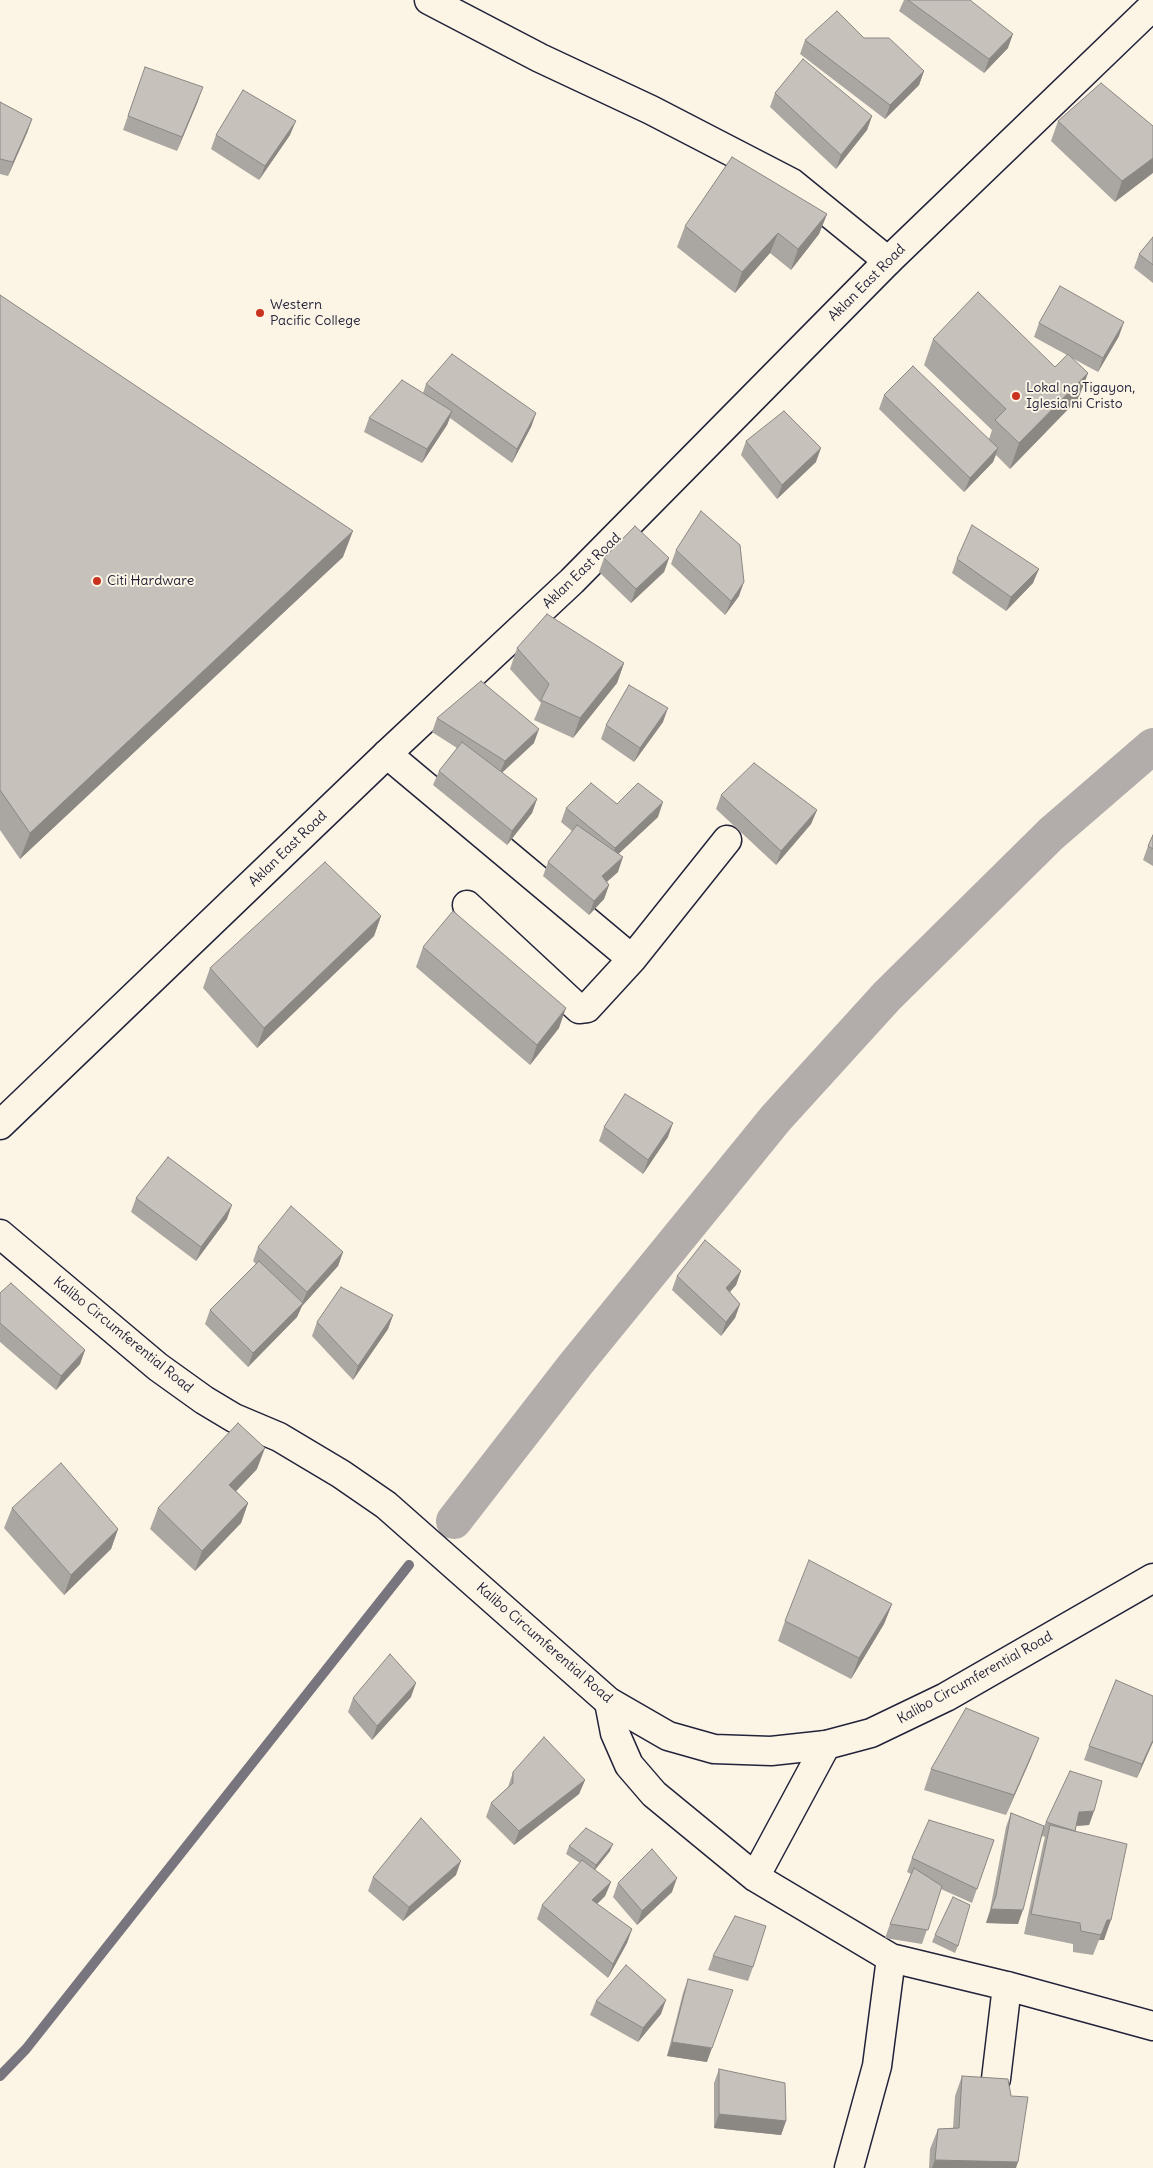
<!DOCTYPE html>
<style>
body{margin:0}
canvas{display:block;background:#fcf5e5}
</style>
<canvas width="1153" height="2168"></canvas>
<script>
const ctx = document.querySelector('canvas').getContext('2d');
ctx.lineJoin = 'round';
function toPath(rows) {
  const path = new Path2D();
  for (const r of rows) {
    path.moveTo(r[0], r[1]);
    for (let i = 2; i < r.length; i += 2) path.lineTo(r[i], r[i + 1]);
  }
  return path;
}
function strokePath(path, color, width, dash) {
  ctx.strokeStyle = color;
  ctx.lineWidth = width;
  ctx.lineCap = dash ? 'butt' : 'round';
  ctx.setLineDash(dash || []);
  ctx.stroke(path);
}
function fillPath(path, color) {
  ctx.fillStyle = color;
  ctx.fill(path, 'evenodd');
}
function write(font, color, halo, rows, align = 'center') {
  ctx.font = font + ' Delius,sans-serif';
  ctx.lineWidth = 4;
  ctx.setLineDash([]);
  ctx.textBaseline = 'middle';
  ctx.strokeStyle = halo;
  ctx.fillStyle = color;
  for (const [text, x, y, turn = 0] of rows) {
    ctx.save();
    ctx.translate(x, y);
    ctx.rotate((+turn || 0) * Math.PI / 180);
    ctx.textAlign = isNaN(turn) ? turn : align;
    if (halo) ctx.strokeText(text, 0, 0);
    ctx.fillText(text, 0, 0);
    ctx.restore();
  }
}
strokePath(toPath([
 [0,2076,26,2049,409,1565]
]), '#78757e', 10);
strokePath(toPath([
 [454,1521,575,1365,776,1118,887,996,1051,834,1153,746]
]), '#b2adab', 36);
const minor = toPath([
 [429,0,540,58,651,110,792,183,888,261],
 [387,754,632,959],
 [467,905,579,1009,587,1008,632,959,727,840],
 [609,1702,615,1733,629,1765,654,1794,755,1877,891,1958,1007,1986,1153,2026],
 [755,1877,826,1745],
 [996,2079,1007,1986],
 [849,2168,877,2066,891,1958]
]);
const major = toPath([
 [0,1125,387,754,572,581,888,261,1153,6],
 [0,1234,158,1367,204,1400,234,1418,279,1437,341,1474,386,1505,609,1702,668,1736,714,1749,771,1751,826,1745,871,1733,946,1697,1153,1578]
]);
strokePath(minor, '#22223b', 31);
strokePath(major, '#22223b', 31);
strokePath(minor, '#fcf5e5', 28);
strokePath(major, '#fcf5e5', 28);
fillPath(toPath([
 [904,0,970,0,1008,48,984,73,899,11],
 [864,38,924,71,919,85,885,119,800,54,805,40],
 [140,81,198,101,177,151,123,130],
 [775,93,872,116,867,130,836,169,770,107],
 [0,102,32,119,27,133,8,176,0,174],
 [1058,121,1153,126,1115,202,1051,141],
 [216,135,290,135,259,180,211,149],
 [827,214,819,234,791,270,770,253,735,293,677,247,685,226],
 [1153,237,1153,283,1134,268,1139,254],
 [0,295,343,557,20,859,0,830],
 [1039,323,1119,336,1098,372,1072,358,1088,373,1078,399,1010,469,996,455,993,462,964,492,879,409,884,395,989,439,992,430,924,365,933,339,1055,367,1067,355,1034,337],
 [426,384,536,413,531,427,512,463,450,418,447,425,422,463,364,432,369,418,423,393],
 [746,441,816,462,777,499,741,455],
 [676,550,739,596,725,615,671,564],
 [604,558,669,558,664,572,631,603,599,572],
 [957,559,1033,583,1006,611,952,573],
 [517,648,624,663,617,683,573,738,534,720,541,703,510,669],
 [437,718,534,743,502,773,537,799,532,813,507,845,433,785,439,771,457,748,432,732],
 [663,722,634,762,601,739,606,725],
 [721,795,817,810,811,824,776,865,716,809],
 [617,804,658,817,618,854,618,872,607,882,609,885,604,899,589,915,543,876,548,862,572,831,561,822,566,808],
 [1153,835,1153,866,1143,860,1148,846],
 [381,916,374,936,257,1048,203,988,210,968],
 [423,947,559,1028,530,1065,416,967],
 [604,1127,668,1137,643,1174,599,1141],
 [136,1198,227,1219,196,1261,131,1212],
 [258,1247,343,1252,338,1266,302,1306,297,1317,248,1367,205,1324,210,1310,256,1264,253,1261],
 [741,1271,736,1285,730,1292,740,1304,735,1318,721,1336,672,1290,677,1276],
 [0,1293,85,1350,80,1364,56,1390,0,1342],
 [393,1315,388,1329,353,1380,312,1336,317,1322],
 [257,1469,236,1491,248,1503,241,1523,195,1571,150,1529,158,1508],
 [12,1508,118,1529,111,1549,64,1595,4,1528],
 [892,1604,884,1624,851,1679,778,1641,785,1621],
 [411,1697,372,1740,348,1712,353,1698],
 [1153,1742,1137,1778,1084,1760,1089,1746],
 [1031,1758,1006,1815,924,1790,931,1769],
 [513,1772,585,1780,579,1794,514,1845,486,1817,491,1803,508,1787],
 [1094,1811,1089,1825,1076,1826,1075,1831,1104,1940,1099,1940,1093,1955,1073,1952,1073,1944,1024,1934,1043,1845,1045,1837,1042,1836,1018,1924,986,1923,990,1910,1006,1827,1011,1813,1044,1826,1046,1822],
 [994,1840,972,1903,941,1889,922,1944,885,1938,890,1924,911,1874,907,1872,912,1858],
 [569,1846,610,1851,595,1870,611,1882,605,1896,597,1904,632,1929,627,1943,608,1978,537,1919,542,1905,580,1863,566,1854],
 [456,1875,403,1921,368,1891,373,1877],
 [618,1883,672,1892,637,1925,613,1897],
 [935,1935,958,1946,955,1953,932,1942],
 [713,1956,753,1967,748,1981,708,1970],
 [688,1979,707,2062,667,2056,683,1993],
 [596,2001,661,2014,638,2042,590,2015],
 [719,2069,786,2121,781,2135,714,2128,714,2083],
 [962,2076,1016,2168,929,2168,930,2149,938,2129,953,2128,955,2096]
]), '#aaa6a1');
fillPath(toPath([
 [1013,34,1008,48,984,73,989,59],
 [924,71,919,85,885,119,890,105],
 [203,87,198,101,177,151,182,137],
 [872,116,867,130,836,169,841,155],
 [32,119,27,133,8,176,13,162],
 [296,121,290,135,259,180,265,166],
 [1153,158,1153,173,1115,202,1122,181],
 [827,214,819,234,791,270,798,249],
 [778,233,770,253,735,293,742,272],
 [1124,322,1119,336,1098,372,1103,358],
 [1088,373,1078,399,1010,469,1019,443],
 [452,411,447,425,422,463,427,449],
 [536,413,531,427,512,463,517,449],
 [821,448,816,462,777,499,782,485],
 [998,448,993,462,964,492,970,478],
 [353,531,343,557,20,859,30,833],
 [669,558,664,572,631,603,636,589],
 [1039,569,1033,583,1006,611,1011,597],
 [744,582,739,596,725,615,731,601],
 [624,663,617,683,573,738,580,718],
 [668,708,663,722,634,762,640,748],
 [539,729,534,743,499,775,505,761],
 [537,799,532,813,507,845,512,831],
 [663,802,658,817,610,862,615,848],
 [817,810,811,824,776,865,781,851],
 [623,857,618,872,597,890,602,876],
 [609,885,604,899,589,915,594,901],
 [381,916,374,936,257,1048,264,1028],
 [566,1008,559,1028,530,1065,537,1045],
 [673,1123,668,1137,643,1174,648,1160],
 [232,1205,227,1219,196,1261,201,1247],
 [343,1252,338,1266,302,1306,297,1317,248,1367,253,1353,302,1303,307,1292],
 [741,1271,736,1285,721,1302,726,1288],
 [740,1304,735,1318,721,1336,726,1322],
 [393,1315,388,1329,353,1380,358,1366],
 [85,1350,80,1364,56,1390,61,1376],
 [265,1448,257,1469,222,1506,229,1485],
 [248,1503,241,1523,195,1571,202,1551],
 [118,1529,111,1549,64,1595,71,1575],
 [892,1604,884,1624,851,1679,859,1658],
 [416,1683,411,1697,372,1740,377,1726],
 [1039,1738,1031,1758,1006,1815,1014,1795],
 [1153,1740,1153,1742,1137,1778,1142,1764],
 [585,1780,579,1794,514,1845,519,1831],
 [1094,1811,1089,1825,1073,1826,1079,1812],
 [613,1844,610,1851,593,1872,596,1865],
 [461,1861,456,1875,403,1921,409,1907],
 [677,1878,672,1892,637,1925,642,1911],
 [611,1882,605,1896,587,1914,592,1900],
 [991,1909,1023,1910,1018,1924,986,1923],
 [1107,1920,1111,1920,1104,1940,1099,1940,1093,1955],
 [632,1929,627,1943,608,1978,613,1964],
 [666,2000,661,2014,638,2042,643,2028],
 [672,2042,712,2048,707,2062,667,2056],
 [719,2114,786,2121,781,2135,714,2128],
 [935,2160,1018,2162,1016,2168,932,2168]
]), '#8b8783');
const building = toPath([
 [908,0,970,0,1013,34,989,59,908,0],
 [837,11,864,38,889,38,924,71,890,105,805,40,837,11],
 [803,59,872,116,841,155,775,93,803,59],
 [145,67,203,87,182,137,128,116,145,67],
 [1101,83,1153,126,1153,158,1122,181,1058,121,1101,83],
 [243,90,296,121,265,166,216,135,243,90],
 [0,102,32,119,13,162,0,159,0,102],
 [732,157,827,214,798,249,778,233,742,272,685,226,732,157],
 [1153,237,1153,265,1139,254,1153,237],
 [1060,286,1124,322,1103,358,1039,323,1060,286],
 [978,292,1055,367,1068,354,1088,373,1019,443,995,420,1006,409,933,339,978,292],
 [0,295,353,531,30,833,0,790,0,295],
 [452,354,536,413,517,449,426,384,452,354],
 [913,366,998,448,970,478,884,395,913,366],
 [402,380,452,411,427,449,369,418,402,380],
 [784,411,821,448,782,485,746,441,784,411],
 [701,511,740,545,744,582,731,601,676,550,701,511],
 [972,525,1039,569,1011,597,957,559,972,525],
 [635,526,669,558,636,589,604,558,635,526],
 [547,614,624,663,580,718,541,700,549,684,517,648,547,614],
 [481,681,539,729,505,761,437,718,481,681],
 [629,685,668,708,640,748,606,725,629,685],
 [462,742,537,799,512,831,439,771,462,742],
 [754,763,817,810,781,851,721,795,754,763],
 [591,783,617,804,638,783,663,802,615,848,566,808,591,783],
 [577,825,623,857,602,876,609,885,594,901,548,862,577,825],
 [1153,835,1153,849,1148,846,1153,835],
 [325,862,381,916,264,1028,210,968,325,862],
 [453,911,566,1008,537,1045,423,947,453,911],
 [625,1094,673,1123,648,1160,604,1127,625,1094],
 [168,1157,232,1205,201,1247,136,1198,168,1157],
 [291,1206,343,1252,307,1292,258,1247,291,1206],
 [705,1240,741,1271,726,1288,740,1304,726,1322,677,1276,705,1240],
 [259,1261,303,1303,253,1353,210,1310,259,1261],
 [11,1283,85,1350,61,1376,0,1323,0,1293,11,1283],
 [341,1287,393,1315,358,1366,317,1322,341,1287],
 [238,1423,265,1448,229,1485,248,1503,202,1551,158,1508,238,1423],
 [61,1463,118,1529,71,1575,12,1508,61,1463],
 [809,1560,892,1604,859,1658,785,1621,809,1560],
 [390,1654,416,1683,377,1726,353,1698,390,1654],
 [1116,1680,1153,1696,1153,1740,1142,1764,1089,1746,1116,1680],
 [966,1708,1039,1738,1014,1795,931,1769,966,1708],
 [544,1737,585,1780,519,1831,491,1803,513,1783,513,1772,544,1737],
 [1070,1771,1102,1781,1094,1811,1079,1812,1075,1831,1046,1822,1070,1771],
 [1011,1813,1044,1826,1023,1910,991,1909,996,1896,1011,1813],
 [421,1818,461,1861,409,1907,373,1877,421,1818],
 [929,1820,994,1840,977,1889,912,1858,929,1820],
 [1050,1825,1127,1844,1111,1920,1107,1920,1101,1935,1081,1931,1080,1923,1031,1914,1050,1825],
 [586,1828,613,1844,596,1865,569,1846,586,1828],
 [652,1849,677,1878,642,1911,618,1883,652,1849],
 [582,1860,611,1882,592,1900,632,1929,613,1964,542,1905,582,1860],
 [914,1868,942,1886,928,1930,890,1924,914,1868],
 [953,1897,970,1905,958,1946,935,1935,953,1897],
 [735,1916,766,1926,753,1967,713,1956,735,1916],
 [626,1965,666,2000,643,2028,596,2001,626,1965],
 [688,1979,733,1990,712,2048,672,2042,688,1979],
 [719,2069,785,2083,786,2121,719,2114,719,2069],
 [962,2076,1008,2079,1011,2096,1028,2097,1018,2162,935,2160,938,2129,959,2128,962,2076]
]);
fillPath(building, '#c6c1bb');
strokePath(building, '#8b8783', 1);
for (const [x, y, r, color] of [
 [260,313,5,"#c8321e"],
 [1016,396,5,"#c8321e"],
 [97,581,5,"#c8321e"]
]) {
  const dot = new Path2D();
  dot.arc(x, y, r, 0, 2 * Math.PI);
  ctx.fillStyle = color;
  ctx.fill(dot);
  strokePath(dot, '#fcf5e5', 2);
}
write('14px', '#22223b', '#fcf5e5', [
 ["Aklan East Road",867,283,-45],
 ["Aklan East Road",582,571,-44],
 ["Aklan East Road",288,849,-44],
 ["Kalibo Circumferential Road",123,1335,39],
 ["Kalibo Circumferential Road",544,1643,41],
 ["Kalibo Circumferential Road",975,1678,-29]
]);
write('14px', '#22223b', '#fcf5e5', [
 ["Western",270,305],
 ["Pacific College",270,321],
 ["Lokal ng Tigayon,",1026,388],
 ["Iglesia ni Cristo",1026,404],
 ["Citi Hardware",107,581]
], 'left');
</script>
